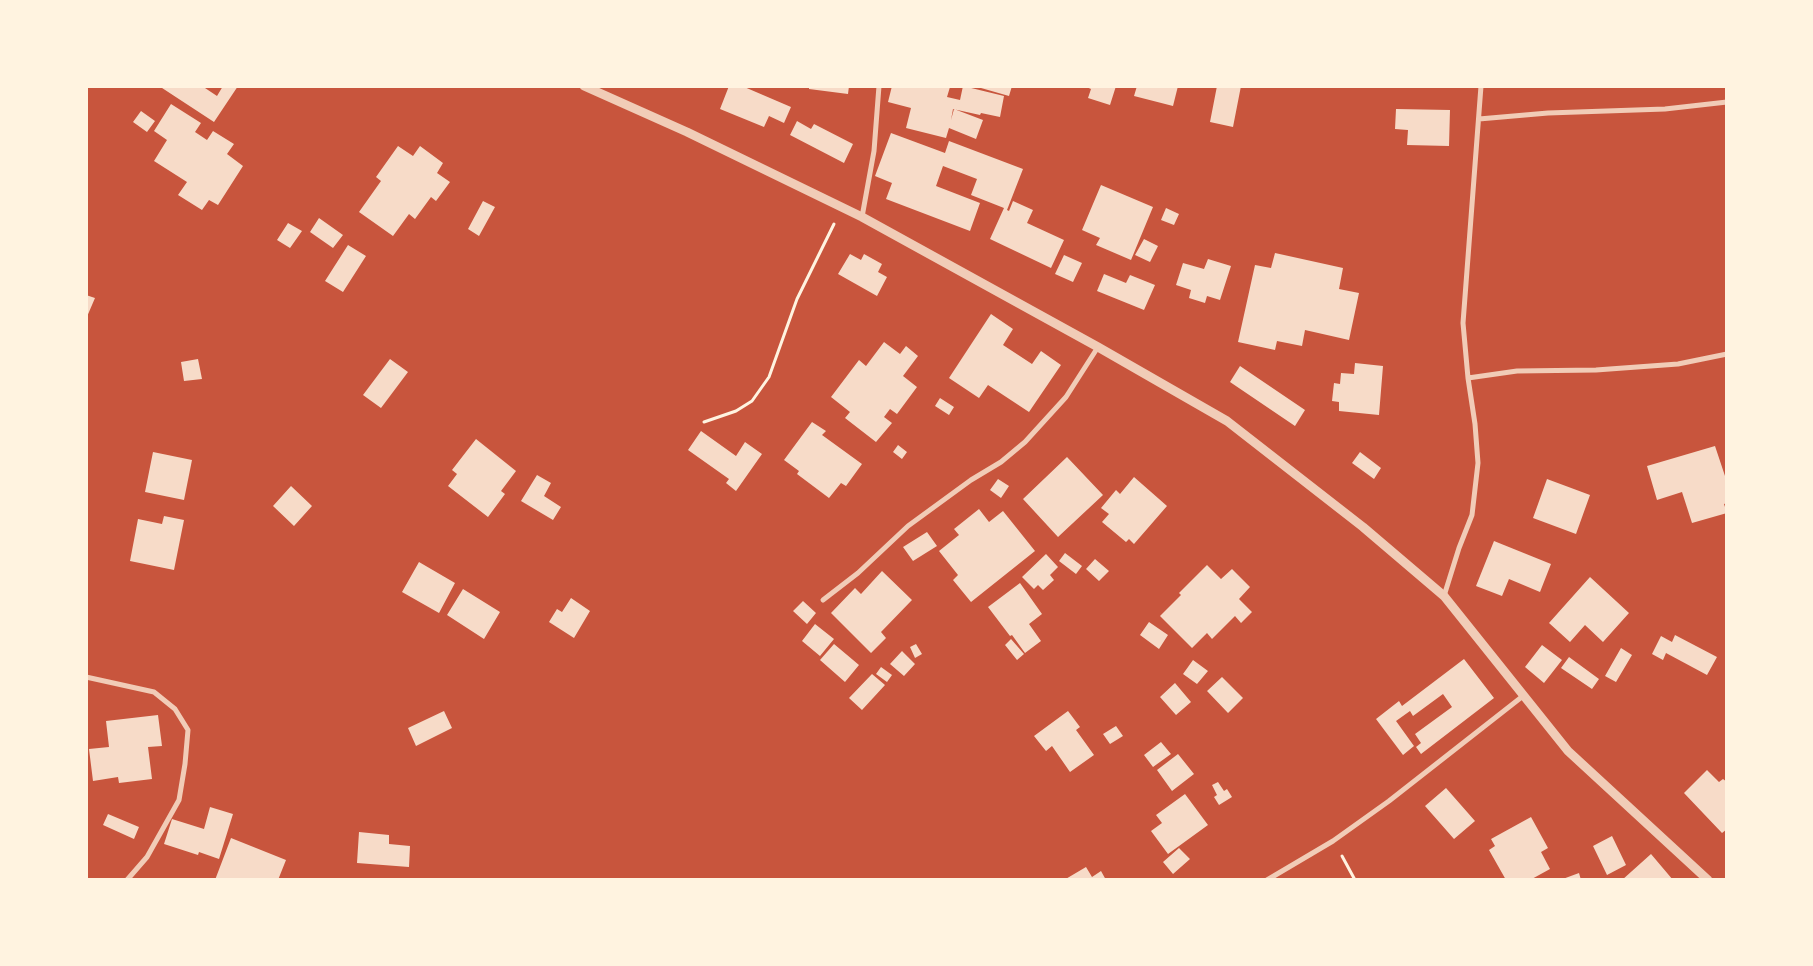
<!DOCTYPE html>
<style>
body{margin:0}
#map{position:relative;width:1813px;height:966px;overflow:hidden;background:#c8553d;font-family:Raleway,sans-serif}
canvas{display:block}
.frame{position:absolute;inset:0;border:88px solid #fff3e0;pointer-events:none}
</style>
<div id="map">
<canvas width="1813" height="966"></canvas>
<div class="frame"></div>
</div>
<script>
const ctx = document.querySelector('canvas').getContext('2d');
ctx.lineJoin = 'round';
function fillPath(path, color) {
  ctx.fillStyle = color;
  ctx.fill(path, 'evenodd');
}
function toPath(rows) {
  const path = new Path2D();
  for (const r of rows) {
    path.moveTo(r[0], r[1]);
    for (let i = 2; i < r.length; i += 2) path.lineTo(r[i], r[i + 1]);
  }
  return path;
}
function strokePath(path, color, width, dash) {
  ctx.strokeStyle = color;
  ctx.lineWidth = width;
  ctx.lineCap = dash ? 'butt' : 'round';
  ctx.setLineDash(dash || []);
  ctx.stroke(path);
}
fillPath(toPath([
 [159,86,205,86,205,88,217,96,223,86,238,86,214,122],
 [729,86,742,86,791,107,784,123,769,116,764,127,720,109],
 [809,86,849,86,848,94,809,89],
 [892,86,948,86,950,87,947,97,960,100,963,86,1004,96,1000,117,981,113,980,115,953,109,951,120,954,109,983,120,976,139,949,128,946,138,906,128,911,108,888,102],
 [974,86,1012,86,1009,96],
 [1084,86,1116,86,1110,105,1088,98,1091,89],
 [1137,86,1178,86,1173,106,1134,96],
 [1217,86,1241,86,1233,127,1210,122],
 [171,104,201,123,195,132,207,140,213,131,234,144,227,154,243,166,218,205,209,200,202,210,178,195,187,182,154,161,167,140,154,131],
 [1396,109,1450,110,1449,146,1407,145,1408,130,1395,129],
 [141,111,155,121,147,132,133,122],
 [797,121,811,129,814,124,853,144,844,163,790,135],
 [891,133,945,153,949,141,1023,169,1007,210,1009,211,1013,201,1033,210,1027,223,1064,240,1051,268,990,239,1004,208,971,195,977,179,943,166,936,186,980,203,970,231,886,199,892,183,875,176],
 [398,146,413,156,420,146,443,163,437,173,450,182,436,201,431,197,415,219,409,214,393,236,359,212,381,181,376,177],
 [1101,185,1153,207,1131,260,1096,245,1100,238,1082,230],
 [483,201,495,207,479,236,468,229],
 [1166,208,1179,214,1174,225,1161,220],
 [319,218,343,235,333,248,310,232],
 [288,223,302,231,290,248,277,240],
 [1144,239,1158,246,1150,262,1135,255],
 [348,245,366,256,343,292,325,281],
 [1275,253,1343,268,1339,289,1359,293,1349,340,1305,330,1302,346,1277,341,1275,350,1238,342,1255,265,1271,268],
 [850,254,861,260,864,254,882,264,878,272,887,277,877,296,838,274],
 [1064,255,1082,263,1073,282,1055,274],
 [1208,259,1231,266,1220,300,1207,296,1205,303,1189,298,1191,290,1176,285,1183,263,1204,269],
 [1104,274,1126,283,1130,275,1155,285,1144,310,1097,291],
 [86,295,95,298,86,319],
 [991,314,1013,329,1003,345,1032,364,1041,351,1061,365,1029,412,988,385,979,398,949,378],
 [884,342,900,354,906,346,918,356,903,376,917,387,897,414,890,409,884,417,892,423,876,442,845,418,850,412,831,397,859,360,866,366],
 [198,359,202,379,184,381,181,362],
 [390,359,408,372,381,408,363,395],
 [1355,363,1383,366,1379,415,1339,411,1339,402,1332,401,1334,383,1340,384,1341,373,1354,374],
 [1240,366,1305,410,1295,426,1230,382],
 [940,398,954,407,949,415,935,406],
 [812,422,826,431,822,435,862,464,846,486,841,483,829,498,797,474,799,471,784,460],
 [701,431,736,456,745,442,762,454,736,491,726,483,729,479,688,450],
 [476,439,516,471,501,491,505,494,488,517,448,486,457,474,452,470],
 [898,445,907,452,902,459,893,452],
 [1715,446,1727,482,1727,503,1724,504,1727,513,1692,523,1682,492,1657,500,1647,466],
 [153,452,192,460,184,500,145,492],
 [1360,452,1381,468,1374,479,1352,463],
 [1067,457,1103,495,1058,537,1023,499],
 [537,475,551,483,544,496,561,507,553,520,521,501],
 [1134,477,1167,506,1134,544,1129,539,1126,542,1102,522,1109,514,1101,508,1116,490,1120,494],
 [998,479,1009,486,1001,498,990,490],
 [1547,479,1590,495,1576,534,1533,518],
 [291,486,312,506,294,526,273,506],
 [979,509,989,522,1003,511,1035,551,971,602,953,580,958,575,939,551,959,535,954,529],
 [164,516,184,520,174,570,130,561,138,519,162,524],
 [927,532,937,546,913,561,903,547],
 [1494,541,1551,564,1540,592,1509,579,1502,596,1476,586],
 [1065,553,1082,566,1076,574,1059,561],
 [1046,554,1058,567,1050,575,1054,580,1043,590,1038,585,1034,589,1022,577],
 [1095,559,1109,571,1099,581,1086,569],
 [419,562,455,583,439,613,402,592],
 [1207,565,1221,579,1232,569,1250,587,1239,599,1252,612,1241,623,1235,616,1212,639,1207,633,1192,648,1160,616,1181,595,1179,593],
 [882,571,912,600,881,632,886,638,871,653,831,613,855,588,861,594],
 [1590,577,1629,613,1603,642,1585,625,1570,642,1549,623],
 [1020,583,1042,614,1029,624,1041,641,1025,653,1012,635,1010,636,988,607],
 [463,589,500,612,484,639,447,615],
 [571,598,590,611,574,638,549,622,557,609,562,612],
 [803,601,816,613,807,624,793,611],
 [1149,622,1168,635,1159,649,1140,635],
 [815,624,834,639,820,656,802,641],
 [1675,635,1717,657,1707,675,1666,653,1663,660,1652,654,1661,636,1672,642],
 [1011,639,1024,654,1017,660,1005,645],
 [834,644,859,665,845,682,820,660],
 [916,644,922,654,915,658,910,647],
 [1542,645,1562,660,1544,683,1525,667],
 [1621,648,1632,655,1616,682,1605,676],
 [902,651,915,664,904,676,890,664],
 [1569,657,1599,679,1592,689,1561,668],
 [1464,659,1494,698,1421,754,1416,747,1421,743,1415,734,1452,707,1443,694,1413,716,1410,711,1396,721,1414,746,1403,755,1376,719,1399,701,1402,706],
 [1193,660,1208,671,1197,684,1183,674],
 [881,667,892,675,887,682,876,674],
 [872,674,885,685,862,710,849,698],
 [1222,677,1243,698,1228,713,1207,691],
 [1175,683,1191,702,1176,715,1160,697],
 [444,711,452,728,416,746,408,728],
 [1068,711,1080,727,1076,730,1094,755,1070,772,1052,746,1046,751,1034,736],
 [158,715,162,746,148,747,152,779,119,783,118,777,93,781,89,749,109,747,106,721],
 [1116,726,1123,736,1110,744,1103,734],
 [1161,742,1171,754,1153,767,1144,755],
 [1178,754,1194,774,1172,791,1157,770],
 [1707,770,1719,782,1723,779,1727,782,1727,829,1722,833,1684,793],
 [1218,782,1224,791,1227,789,1232,797,1219,805,1214,797,1217,795,1212,785],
 [1446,788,1475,821,1454,839,1425,806],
 [1185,794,1208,825,1168,854,1151,831,1162,823,1156,815],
 [210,807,233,814,219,859,199,852,198,855,164,844,172,819,204,829],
 [108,814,139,827,134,839,103,825],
 [1531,817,1548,848,1541,852,1550,869,1530,880,1506,880,1489,850,1495,846,1491,839],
 [359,832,389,835,389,844,410,846,409,867,357,863],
 [1612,836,1626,865,1607,875,1593,846],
 [231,838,286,860,278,880,215,880],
 [1179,848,1190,859,1173,874,1163,862],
 [1651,854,1673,880,1622,880],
 [1086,867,1092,877,1101,871,1106,880,1064,880],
 [1579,873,1581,880,1560,880]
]), '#f7dbc8');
strokePath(toPath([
 [704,422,736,411,752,401,769,377,797,299,834,224],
 [1342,856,1355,880]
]), '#fff3e0', 3);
strokePath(toPath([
 [1479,119,1548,113,1665,109,1727,102],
 [862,217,874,151,879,86],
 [1468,378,1517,371,1596,370,1678,364,1727,354],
 [1444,596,1459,548,1472,515,1478,463,1475,424,1468,378,1463,323,1481,86],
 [823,600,858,573,908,526,971,480,1001,462,1025,442,1066,397,1098,347],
 [86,677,154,692,175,709,188,730,185,764,179,800,147,857,127,880],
 [1267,880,1333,841,1389,801,1523,696]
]), '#f1ccb7', 5);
strokePath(toPath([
 [584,86,687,132,862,217,1098,347,1227,421,1363,527,1444,596,1568,751,1708,880]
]), '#f1ccb7', 9);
</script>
